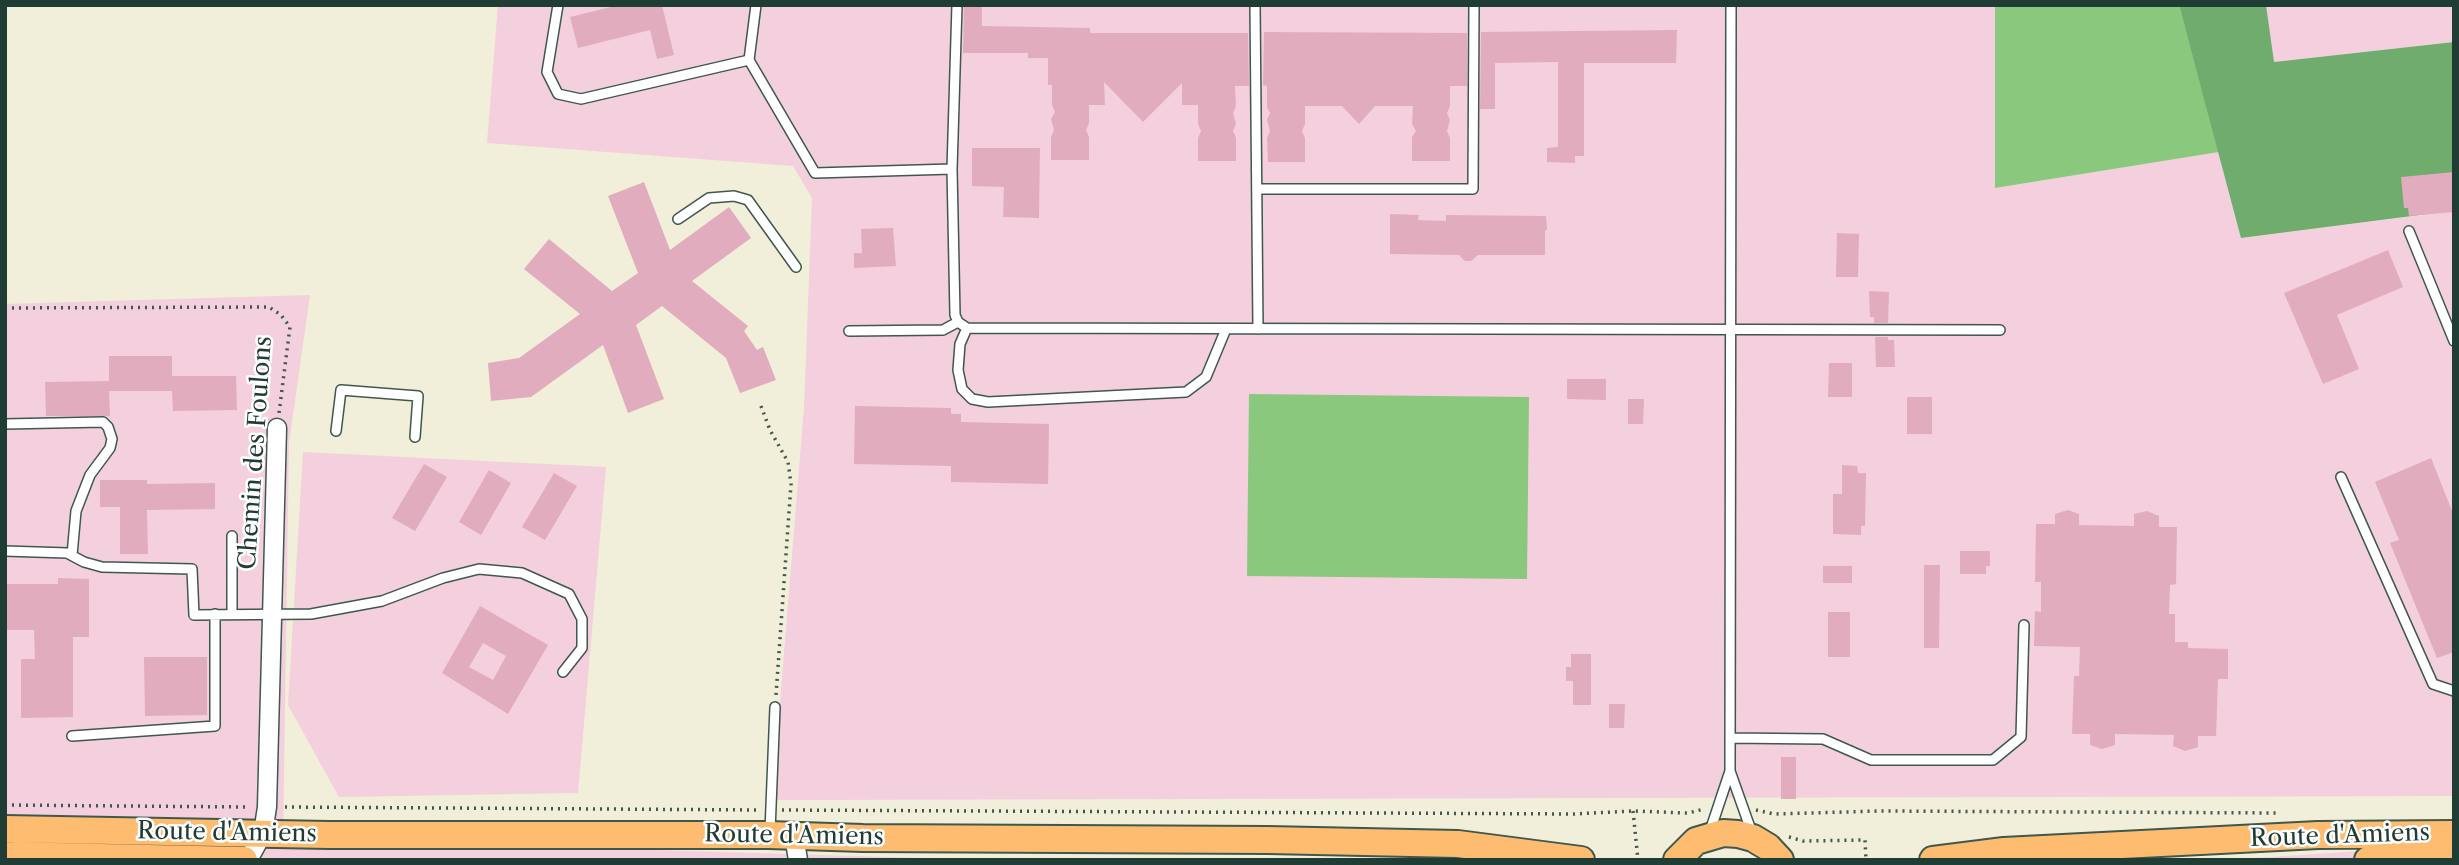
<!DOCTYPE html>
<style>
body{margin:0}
#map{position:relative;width:2459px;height:865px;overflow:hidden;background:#f1eeda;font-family:"Libre Caslon Text",serif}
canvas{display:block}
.frame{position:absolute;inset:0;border:7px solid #1f3d34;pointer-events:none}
</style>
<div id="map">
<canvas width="2459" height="865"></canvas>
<div class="frame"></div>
</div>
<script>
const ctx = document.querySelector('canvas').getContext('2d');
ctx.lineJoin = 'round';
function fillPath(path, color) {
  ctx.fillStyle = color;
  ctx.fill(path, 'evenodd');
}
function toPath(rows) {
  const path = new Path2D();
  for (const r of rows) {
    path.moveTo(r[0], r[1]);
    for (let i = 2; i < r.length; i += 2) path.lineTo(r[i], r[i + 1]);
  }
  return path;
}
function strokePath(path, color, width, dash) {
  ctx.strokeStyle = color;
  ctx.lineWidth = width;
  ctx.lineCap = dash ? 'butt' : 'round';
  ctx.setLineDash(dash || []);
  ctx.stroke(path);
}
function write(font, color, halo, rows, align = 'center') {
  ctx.font = font + ' "Libre Caslon Text",serif';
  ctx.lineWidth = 5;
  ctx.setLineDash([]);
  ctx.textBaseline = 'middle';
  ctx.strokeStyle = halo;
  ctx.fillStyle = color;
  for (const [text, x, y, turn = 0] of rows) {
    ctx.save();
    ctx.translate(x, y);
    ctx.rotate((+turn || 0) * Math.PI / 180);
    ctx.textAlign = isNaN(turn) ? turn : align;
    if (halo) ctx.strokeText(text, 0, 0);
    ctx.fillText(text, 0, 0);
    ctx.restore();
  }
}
fillPath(toPath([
 [498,5,1995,5,1995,188,2219,152,2242,238,2454,211,2454,796,772,800,804,408,812,198,793,166,487,143],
 [2266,5,2454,5,2454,42,2273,62],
 [310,295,289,443,283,839,989,860,5,860,5,304],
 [303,452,606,467,578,793,339,797,288,705],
 [2454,845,2454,860,2224,860]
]), '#f4cfdd');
fillPath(toPath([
 [1995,5,2179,5,2219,152,1995,188],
 [1249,394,1529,397,1527,579,1247,576]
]), '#8ac87e');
fillPath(toPath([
 [2179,5,2266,5,2274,62,2454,42,2454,202,2451,211,2241,238]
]), '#6fac6d');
fillPath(toPath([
 [619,5,662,5,674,55,657,59,650,30,578,48,570,17],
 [964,5,982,5,982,26,1090,28,1090,33,1248,33,1249,86,1235,86,1236,106,1233,113,1236,124,1233,131,1236,138,1236,161,1198,161,1198,138,1201,131,1198,124,1198,105,1182,105,1182,83,1143,122,1104,82,1105,105,1089,105,1089,123,1086,130,1089,137,1089,160,1051,160,1051,137,1054,130,1051,119,1055,112,1052,105,1052,85,1048,85,1048,58,1028,58,1028,53,963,53],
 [1677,30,1676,63,1584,63,1584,156,1575,156,1575,163,1547,162,1547,148,1558,147,1558,62,1495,63,1495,109,1480,109,1481,32],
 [1264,32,1467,33,1467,86,1450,86,1450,106,1447,113,1450,120,1447,131,1450,138,1450,161,1412,161,1412,137,1416,131,1412,124,1413,106,1375,106,1359,124,1342,106,1305,106,1305,124,1302,131,1305,138,1305,162,1268,162,1267,138,1270,131,1267,120,1270,113,1267,107,1267,86,1263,85],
 [972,148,1040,148,1039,218,1003,217,1004,187,972,186],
 [2454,172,2454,212,2409,216,2408,208,2404,208,2401,177],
 [644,182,670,250,729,207,751,238,692,281,748,326,744,331,757,350,763,347,776,380,740,393,726,358,662,306,636,325,664,399,628,413,603,345,531,397,491,401,488,363,519,358,580,314,524,269,549,239,612,291,638,273,608,196],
 [1390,214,1419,215,1418,220,1446,221,1446,215,1546,216,1547,230,1545,230,1545,255,1478,255,1471,261,1465,261,1459,255,1390,254],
 [893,228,896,266,854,268,854,253,862,253,861,229],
 [1837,233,1859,234,1858,277,1836,277],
 [2388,250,2403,287,2337,315,2359,369,2323,384,2284,293],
 [1869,291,1889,292,1888,323,1874,323,1874,317,1870,317],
 [1875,337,1888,337,1888,340,1894,340,1895,367,1876,367],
 [109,356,172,356,172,376,236,376,237,410,173,411,172,391,109,391,110,416,46,416,45,382,109,381,109,388],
 [1829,363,1852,363,1852,397,1828,397],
 [1567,379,1606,379,1606,400,1567,399],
 [1907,397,1932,397,1932,434,1907,434],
 [1628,399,1644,399,1643,424,1628,424],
 [855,406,951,408,951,414,961,414,961,422,1049,424,1048,484,951,482,951,466,854,464],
 [2431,458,2454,516,2454,652,2437,658,2390,543,2399,540,2375,482],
 [424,464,447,477,415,531,392,518],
 [1842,465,1857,466,1858,473,1866,473,1865,526,1861,526,1861,535,1833,534,1833,494,1842,494],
 [489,470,511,483,481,535,459,522],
 [554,473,577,486,545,540,522,527],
 [100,480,147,480,147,484,215,483,215,509,147,510,148,554,120,554,120,507,100,507],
 [2068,510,2079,514,2079,525,2134,526,2134,514,2147,511,2159,516,2159,527,2177,527,2176,584,2170,585,2169,614,2175,614,2175,642,2188,642,2188,648,2228,649,2228,679,2218,679,2216,736,2198,736,2198,747,2185,751,2173,746,2174,735,2115,734,2115,745,2102,749,2090,745,2090,734,2072,734,2074,676,2079,676,2080,647,2034,646,2035,611,2041,612,2041,582,2035,582,2036,524,2055,524,2055,514],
 [1960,551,1990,551,1990,566,1986,566,1986,574,1960,574],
 [1924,565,1940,565,1939,648,1924,648],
 [1823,566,1852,566,1852,583,1823,583],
 [58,578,89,579,89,637,73,637,73,717,21,718,21,659,35,659,34,630,5,630,5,584,58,584],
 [480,606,548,645,508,714,442,673],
 [483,643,506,656,493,680,469,667],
 [1828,612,1850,612,1850,657,1828,657],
 [1571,654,1591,654,1591,705,1573,705,1573,681,1566,681,1566,667,1571,667],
 [144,657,207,657,207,715,145,716],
 [1609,704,1625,704,1624,728,1609,728],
 [1781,757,1796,757,1796,799,1781,799]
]), '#e1adbe');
const lane = toPath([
 [558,5,547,72,558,94,581,99,749,60],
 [756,5,749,60,815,173,952,169],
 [957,5,952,169,955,315,958,322,967,328,2000,330],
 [1255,5,1258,329],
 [1257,189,1473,189,1474,5],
 [678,219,709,198,734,196,748,200,796,267],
 [2409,231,2454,341],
 [967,328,960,344,958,370,962,389,972,399,988,402,1186,392,1206,377,1226,329],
 [849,331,943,330,958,322],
 [5,424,103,422,108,427,112,439,110,448,90,475,76,511,72,555],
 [336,431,341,390,418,396,415,437],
 [2341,477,2433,684,2454,691],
 [5,551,67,553,84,562,102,567,192,569,194,615,311,614,382,601,443,578,479,569,522,573,569,594,582,619,582,648,563,672],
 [232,614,232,536],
 [72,736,215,726,215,614],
 [1730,738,1823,739,1871,760,1993,760,2021,737,2024,625],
 [1730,771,1752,833],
 [770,831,775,707],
 [1710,831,1730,771,1731,5]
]);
const street = toPath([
 [794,836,798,860],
 [248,860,263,833,267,807,277,428]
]);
const primary = toPath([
 [5,829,329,835,769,835,863,838,1268,840,1458,844,1581,860],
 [5,855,244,860],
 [1677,860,1696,841,1723,833,1738,834,1753,838,1768,847,1780,860],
 [1933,860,2004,851,2318,835,2454,834],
 [2368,860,2454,859]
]);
strokePath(lane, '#3e584d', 12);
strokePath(street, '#3e584d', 21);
strokePath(primary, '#3e584d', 30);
strokePath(toPath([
 [5,308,269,307,281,315,290,327,279,413],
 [761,406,770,430,788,462,791,484,776,695],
 [5,805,249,807],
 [285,807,760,810],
 [782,810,1573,814,1633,811,1688,813,1704,809],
 [1756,810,1774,814,1880,811,2280,813],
 [1633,811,1638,860],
 [1789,837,1803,841,1865,840,1866,860]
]), '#3e584d', 3.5, [2, 5]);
strokePath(lane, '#fff', 9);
strokePath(street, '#fff', 18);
strokePath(primary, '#febc70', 26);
write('24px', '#1f3d34', '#fff', [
 ["Chemin des Foulons",256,453,-86],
 ["Route d'Amiens",227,833,1],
 ["Route d'Amiens",794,836,1],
 ["Route d'Amiens",2340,836,-2]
]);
</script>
